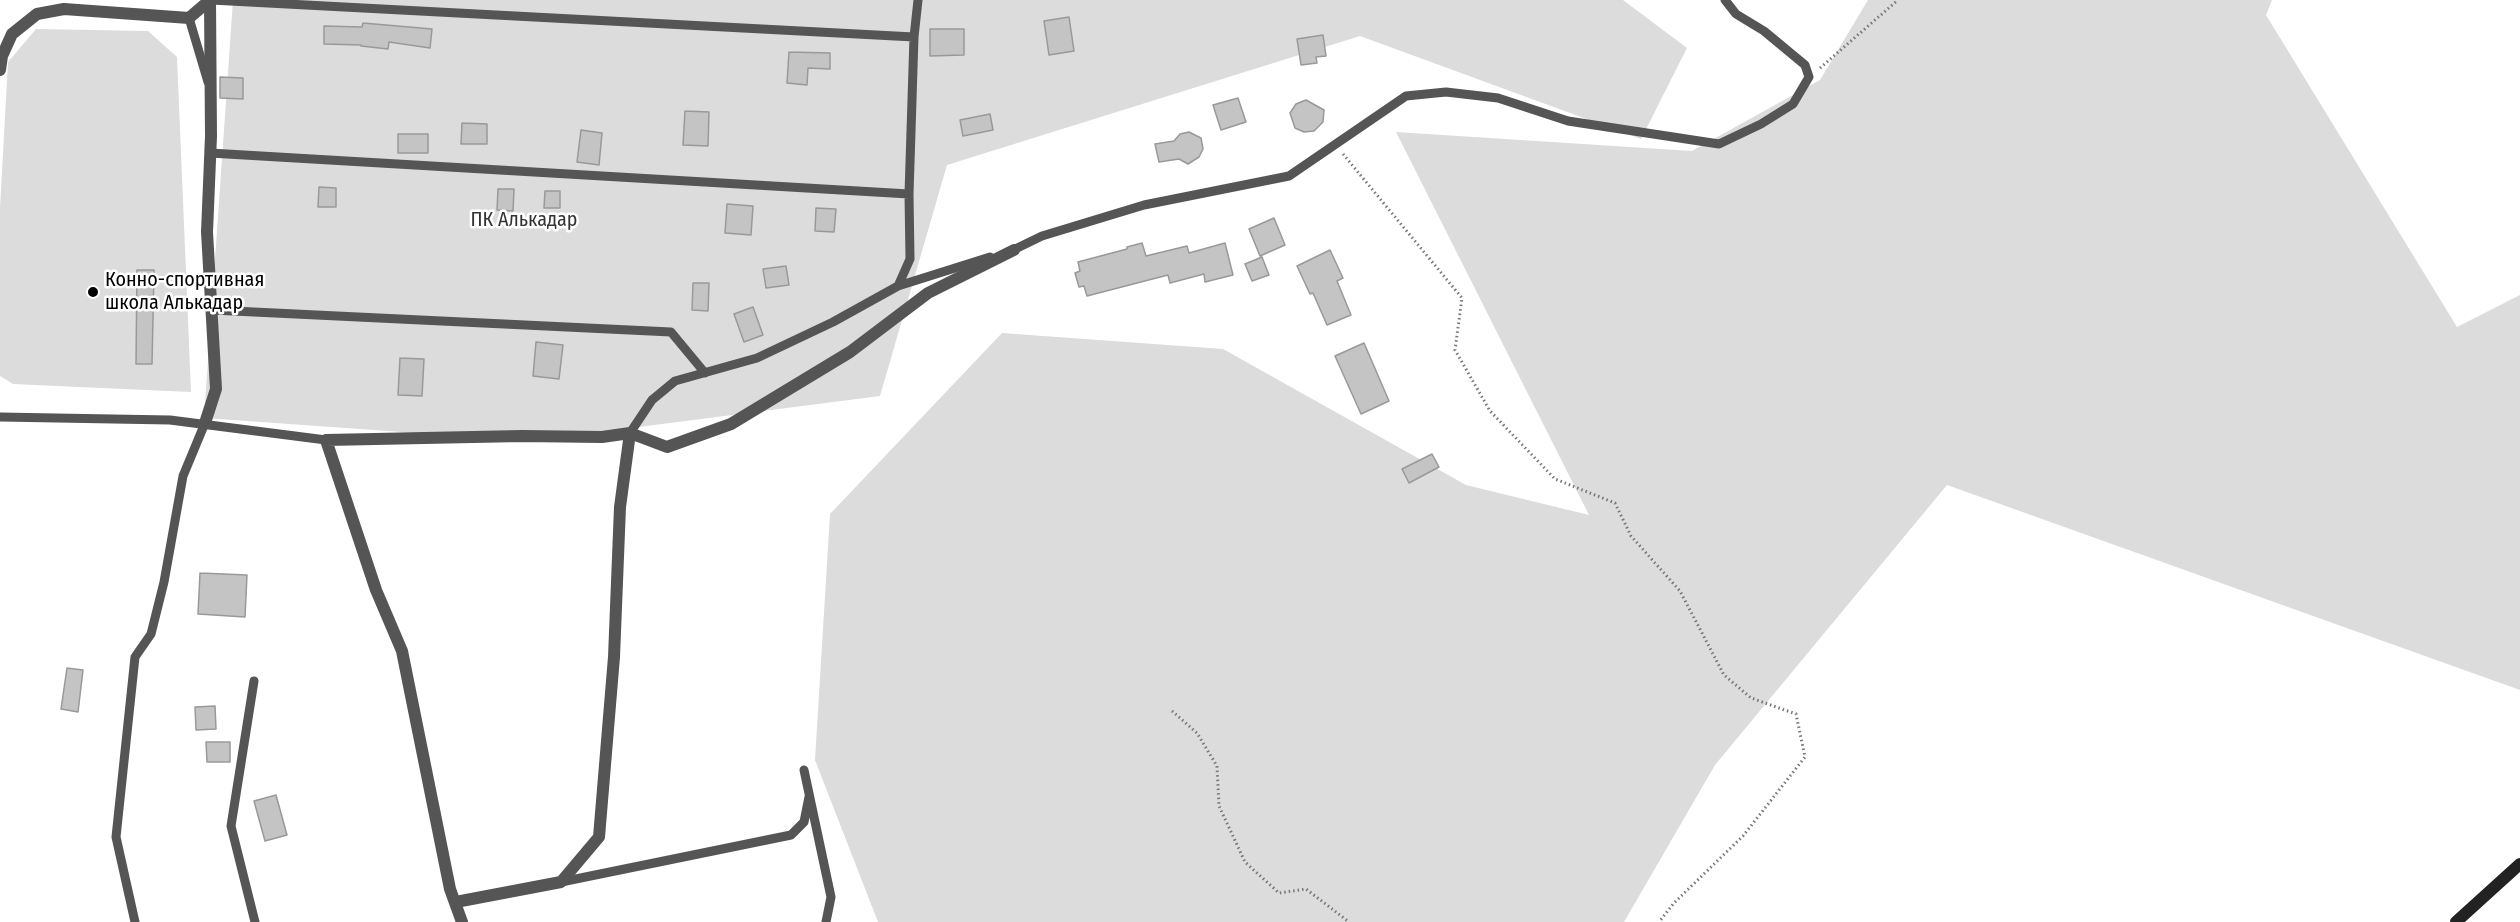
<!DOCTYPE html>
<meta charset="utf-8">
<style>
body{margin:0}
canvas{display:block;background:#fff}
</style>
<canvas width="2520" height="922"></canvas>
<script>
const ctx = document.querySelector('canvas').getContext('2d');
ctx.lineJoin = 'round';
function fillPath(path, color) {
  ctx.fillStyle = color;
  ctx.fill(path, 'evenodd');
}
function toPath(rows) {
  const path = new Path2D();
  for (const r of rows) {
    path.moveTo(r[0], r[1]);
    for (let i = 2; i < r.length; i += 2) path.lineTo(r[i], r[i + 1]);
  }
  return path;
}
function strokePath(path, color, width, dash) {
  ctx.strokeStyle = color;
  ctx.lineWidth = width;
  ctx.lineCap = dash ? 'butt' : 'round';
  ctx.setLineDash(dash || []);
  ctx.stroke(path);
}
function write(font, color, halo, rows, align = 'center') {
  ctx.font = font + ' "Fira Sans Condensed",sans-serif';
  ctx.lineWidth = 5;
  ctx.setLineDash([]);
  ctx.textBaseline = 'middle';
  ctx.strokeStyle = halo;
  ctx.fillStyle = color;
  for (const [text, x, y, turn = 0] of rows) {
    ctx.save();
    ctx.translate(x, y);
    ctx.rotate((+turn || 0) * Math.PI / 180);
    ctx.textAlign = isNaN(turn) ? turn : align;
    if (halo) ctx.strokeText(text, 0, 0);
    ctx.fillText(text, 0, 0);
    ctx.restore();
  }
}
fillPath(toPath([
 [233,0,1623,0,1687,48,1641,139,1360,36,947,165,880,396,530,441,204,418],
 [1868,0,2272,0,2266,15,2457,327,2520,295,2520,690,1947,485,1715,765,1624,922,878,922,815,760,830,514,1002,333,1223,349,1466,485,1589,515,1396,132,1692,151,1820,80],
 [36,29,148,31,177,57,191,392,13,384,0,376,0,208,8,62]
]), '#dcdcdc');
const building = toPath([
 [1069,17,1074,51,1049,55,1044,21,1069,17],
 [363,23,432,29,430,48,389,42,388,49,361,46,361,45,324,44,324,26,362,27,363,23],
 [930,29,964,29,964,55,930,56,930,29],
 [1323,35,1326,56,1316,57,1317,63,1301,65,1297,39,1323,35],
 [789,52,830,53,830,69,808,68,807,85,787,83,789,52],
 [220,77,243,78,243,99,220,98,220,77],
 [1238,98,1246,122,1221,130,1213,105,1238,98],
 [1306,100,1324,110,1323,122,1314,131,1304,132,1295,128,1290,113,1296,104,1306,100],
 [685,111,709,112,708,146,683,145,685,111],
 [990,114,993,130,963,136,960,120,990,114],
 [462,123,487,124,487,144,461,144,462,123],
 [581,130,602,133,599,165,577,162,581,130],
 [1189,132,1201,138,1203,149,1199,157,1188,164,1179,159,1159,162,1155,144,1174,141,1180,134,1189,132],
 [398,134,428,134,428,153,398,153,398,134],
 [319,187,336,188,336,207,318,207,319,187],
 [498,189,514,189,513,211,497,210,498,189],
 [545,191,560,191,560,208,544,208,545,191],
 [727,204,753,206,751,235,725,233,727,204],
 [816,208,836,209,834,232,815,231,816,208],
 [1274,218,1285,245,1260,256,1249,229,1274,218],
 [1142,243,1146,256,1187,246,1189,253,1225,243,1233,275,1205,282,1204,274,1170,283,1168,275,1087,296,1084,286,1079,287,1075,273,1080,271,1078,262,1127,249,1127,247,1142,243],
 [1330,250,1343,278,1337,281,1351,315,1327,325,1313,293,1310,294,1297,266,1330,250],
 [1262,257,1269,275,1252,281,1245,264,1262,257],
 [786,266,789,285,766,288,763,269,786,266],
 [137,270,154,270,152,364,136,364,137,270],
 [693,283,709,283,708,311,692,310,693,283],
 [753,307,763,335,744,342,734,314,753,307],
 [536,342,563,345,559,379,533,376,536,342],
 [1364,343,1389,401,1361,414,1335,356,1364,343],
 [400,358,424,359,422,396,398,395,400,358],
 [1432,454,1439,467,1409,483,1402,469,1432,454],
 [200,573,247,575,245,617,198,614,200,573],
 [67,668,83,670,78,712,61,709,67,668],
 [215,706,216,729,196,730,195,707,215,706],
 [206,742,230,742,230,762,207,762,206,742],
 [276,795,287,835,265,841,254,801,276,795]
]);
fillPath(building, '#c4c4c4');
strokePath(building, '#999', 1.5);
strokePath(toPath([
 [1820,68,1898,0],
 [1343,154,1462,298,1455,350,1490,411,1555,479,1615,503,1631,536,1680,591,1724,675,1751,698,1796,714,1805,757,1743,836,1674,903,1659,922],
 [1172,711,1197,733,1217,766,1219,806,1245,862,1279,893,1306,889,1349,922]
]), '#777', 3, [1.5, 3]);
strokePath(toPath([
 [211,0,914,37],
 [189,18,208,82],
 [210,153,909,194],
 [1009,252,1042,236,1144,205,1289,176,1406,96,1446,92,1498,98,1568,121,1719,144,1761,124,1793,104,1809,77,1805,65,1764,31,1736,14,1725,0],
 [898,286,990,257],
 [212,310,671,332,705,373],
 [0,417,170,420,326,440],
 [630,433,652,400,675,381,757,358,833,322,898,286,910,259,909,194,914,37,918,0],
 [254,681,231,826,255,922],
 [804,770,831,897,826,922],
 [561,882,791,835,804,822,809,797],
 [135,922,116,837,135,657,151,634,164,582,183,476,205,423]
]), '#555', 9);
strokePath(toPath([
 [0,70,2,56,12,34,37,14,64,9,189,18,210,0],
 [205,423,216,389,207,232,211,136,210,0],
 [461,901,561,882,599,837,614,657,620,507,630,433,667,447,731,424,850,352,928,293,1014,250],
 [462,922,450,889,402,651,376,590,326,440,522,436,602,437,630,433]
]), '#555', 12);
strokePath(toPath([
 [2456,922,2520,864]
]), '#222', 12);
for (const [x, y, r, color] of [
 [93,292,6,"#000"]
]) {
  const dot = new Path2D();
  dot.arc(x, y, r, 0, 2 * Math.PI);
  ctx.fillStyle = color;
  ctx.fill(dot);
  strokePath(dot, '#fff', 2);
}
write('20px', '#333', '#fff', [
 ["ПК Алькадар",524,220]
]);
write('20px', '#000', '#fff', [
 ["Конно-спортивная",105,280],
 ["школа Алькадар",105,303]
], 'left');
</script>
